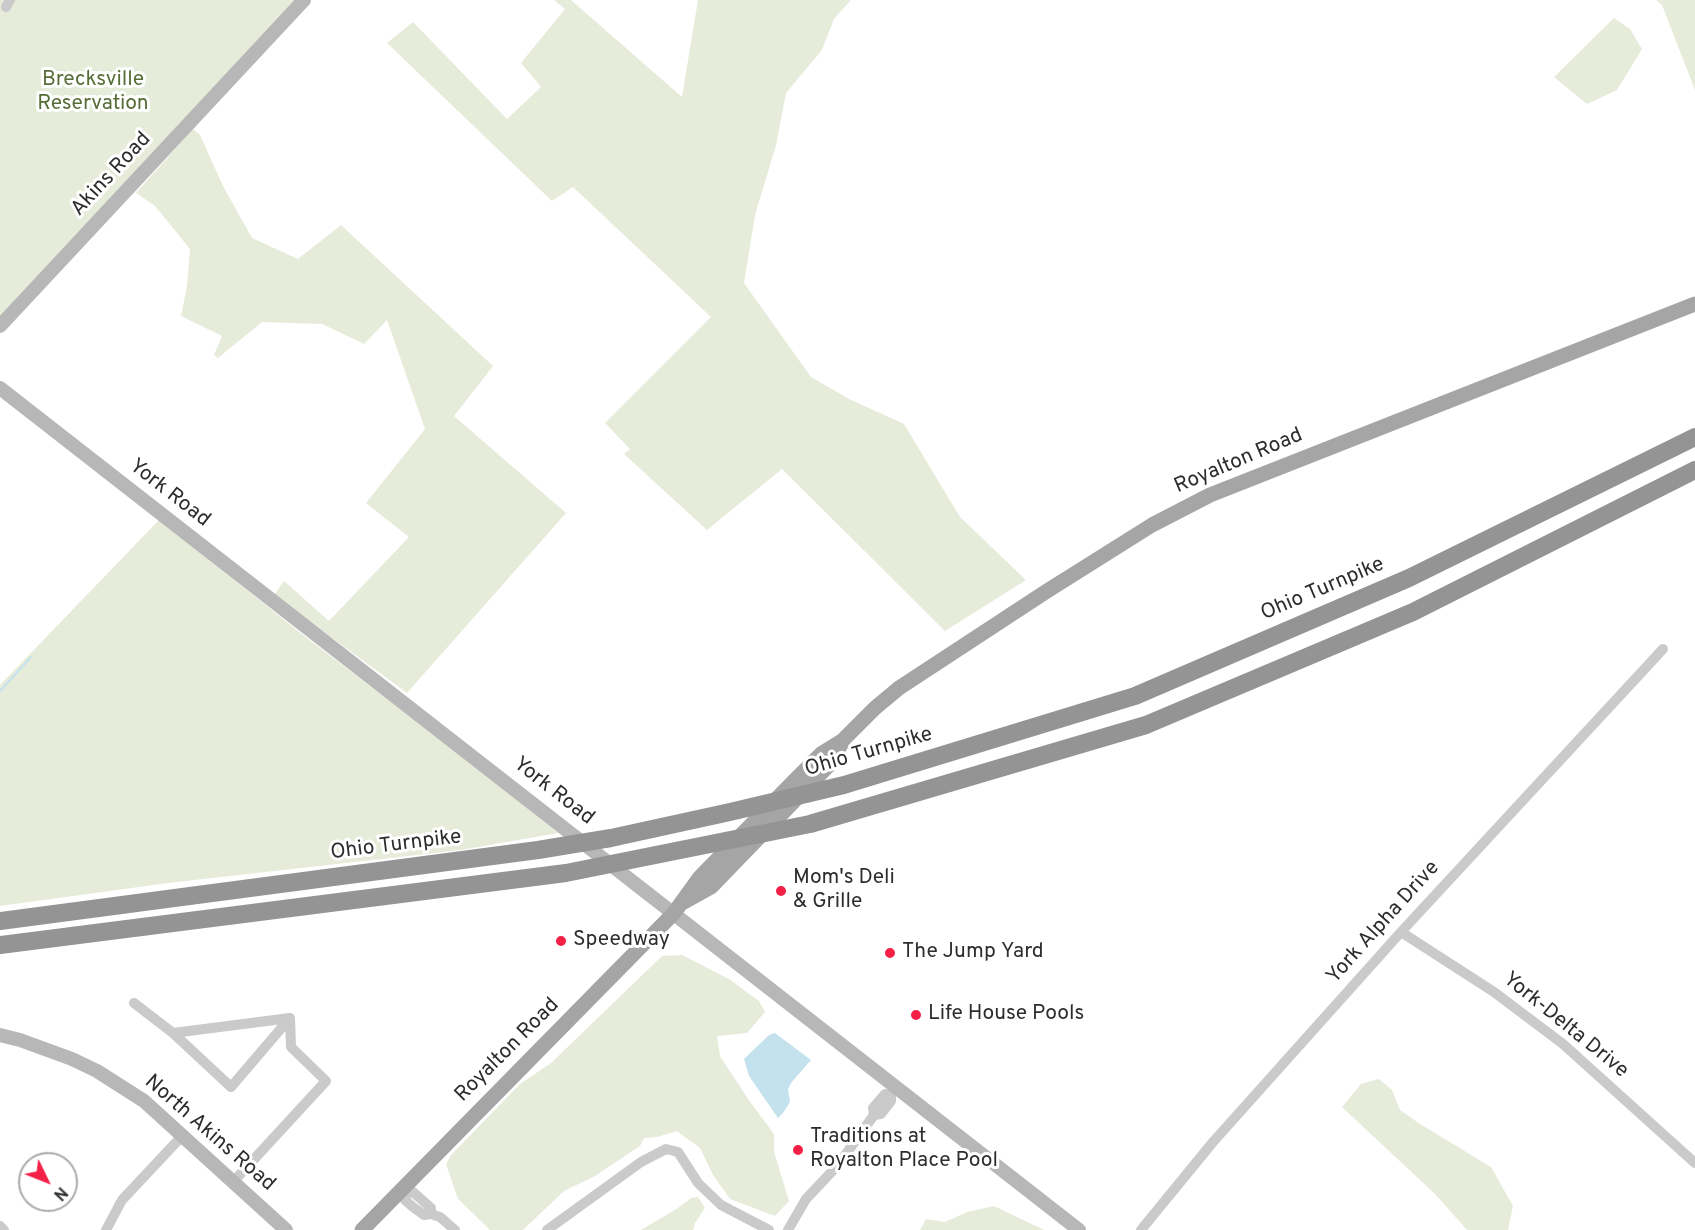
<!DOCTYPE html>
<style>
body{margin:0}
#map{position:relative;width:1695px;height:1230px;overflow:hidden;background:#fff;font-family:Overpass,sans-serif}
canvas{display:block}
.north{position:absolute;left:18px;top:1152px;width:60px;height:60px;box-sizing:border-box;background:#fff;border:2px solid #ababab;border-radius:50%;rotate:133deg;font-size:16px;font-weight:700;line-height:24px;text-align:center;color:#2d2d2d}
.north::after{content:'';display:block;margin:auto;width:21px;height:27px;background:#f42046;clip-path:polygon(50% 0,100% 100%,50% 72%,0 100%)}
</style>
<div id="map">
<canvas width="1695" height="1230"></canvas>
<div class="north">N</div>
</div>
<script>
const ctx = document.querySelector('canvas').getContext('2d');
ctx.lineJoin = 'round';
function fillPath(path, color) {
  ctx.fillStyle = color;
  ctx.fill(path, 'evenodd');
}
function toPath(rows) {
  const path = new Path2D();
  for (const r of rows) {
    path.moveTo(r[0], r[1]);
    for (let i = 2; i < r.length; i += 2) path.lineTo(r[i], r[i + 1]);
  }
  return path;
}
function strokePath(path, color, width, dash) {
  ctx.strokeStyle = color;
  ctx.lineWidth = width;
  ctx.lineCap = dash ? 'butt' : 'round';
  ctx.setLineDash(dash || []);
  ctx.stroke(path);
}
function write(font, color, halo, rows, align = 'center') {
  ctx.font = font + ' Overpass,sans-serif';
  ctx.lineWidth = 6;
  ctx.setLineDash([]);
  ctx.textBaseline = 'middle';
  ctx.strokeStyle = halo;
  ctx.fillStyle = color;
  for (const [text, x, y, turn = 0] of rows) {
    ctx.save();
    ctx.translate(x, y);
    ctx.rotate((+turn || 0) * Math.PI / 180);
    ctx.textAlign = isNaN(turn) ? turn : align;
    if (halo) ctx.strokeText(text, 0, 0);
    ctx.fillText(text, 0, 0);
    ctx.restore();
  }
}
fillPath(toPath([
 [0,0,305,0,0,329],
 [554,0,571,0,682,97,698,0,851,0,834,19,822,50,786,93,776,145,755,215,744,283,811,377,849,399,904,424,960,517,1026,580,945,631,782,469,707,530,624,454,630,449,605,423,711,317,573,187,552,201,387,43,413,22,507,119,541,87,521,63,565,9],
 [1656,0,1695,0,1695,90,1662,5],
 [1614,18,1630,29,1642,49,1617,90,1587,104,1554,77],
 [193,129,200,135,223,186,252,238,298,259,341,225,493,366,454,416,566,513,407,693,274,595,284,581,329,621,409,537,366,503,425,429,387,320,364,344,322,324,262,322,218,358,214,355,222,336,181,316,187,286,190,249,155,206,136,193],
 [159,520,303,635,495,781,558,833,461,850,168,883,0,906,0,685],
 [682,955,729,979,759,1001,765,1012,747,1033,717,1036,720,1056,748,1099,774,1134,774,1152,789,1201,775,1216,730,1199,713,1175,700,1148,677,1131,657,1137,644,1138,640,1146,595,1176,564,1191,523,1230,490,1230,458,1199,446,1164,451,1155,520,1084,551,1063,662,956],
 [1379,1079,1392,1090,1400,1110,1420,1124,1491,1167,1513,1206,1508,1230,1467,1230,1435,1194,1342,1107,1361,1084],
 [698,1197,705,1208,695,1223,693,1230,641,1230,678,1208,691,1198],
 [994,1206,1044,1230,920,1230,926,1219,945,1222,967,1212]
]), '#e6ecd9');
fillPath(toPath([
 [775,1033,811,1060,791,1083,788,1089,790,1102,783,1113,778,1118,749,1076,744,1059,769,1035]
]), '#c4e2ee');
strokePath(toPath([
 [0,691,31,657]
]), '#c4e2ee', 2);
strokePath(toPath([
 [6,7,10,0],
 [1401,932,1494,992,1563,1044,1695,1163],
 [134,1003,173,1033,231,1087,290,1018],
 [173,1033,290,1018],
 [233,1182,326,1081,291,1047,290,1018],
 [431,1214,431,1208,413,1192,406,1193,405,1200,413,1207,424,1215,431,1214,440,1217,455,1230],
 [0,1226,4,1230],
 [106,1230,122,1200,183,1135],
 [547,1230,641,1162,666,1149,678,1152,698,1183,721,1205,769,1230],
 [788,1230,806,1199,838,1165,874,1115,881,1114,891,1101,891,1095,885,1094,873,1108,874,1115],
 [1141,1230,1213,1142,1401,932,1663,649]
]), '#cacaca', 10);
strokePath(toPath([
 [0,326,304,0],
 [0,388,1079,1230],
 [0,1035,20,1040,72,1059,97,1071,144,1101,286,1230]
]), '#b7b7b7', 14);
strokePath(toPath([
 [684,902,711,887,830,764,844,739,875,708,899,688,1047,591,1152,525,1210,495,1695,304],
 [362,1230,674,913,700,877,796,779,821,754,842,741]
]), '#a5a5a5', 15);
strokePath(toPath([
 [0,921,538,850,611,838,730,812,844,785,1135,696,1409,578,1695,437],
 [0,945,566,873,810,824,1146,725,1413,612,1695,470]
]), '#949494', 18);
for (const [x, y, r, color] of [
 [781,891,6,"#f42046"],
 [561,941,6,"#f42046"],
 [890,953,6,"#f42046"],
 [916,1015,6,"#f42046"],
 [798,1150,6,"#f42046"]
]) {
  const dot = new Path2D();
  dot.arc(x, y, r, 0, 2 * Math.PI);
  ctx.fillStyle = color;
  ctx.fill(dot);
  strokePath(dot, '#fff', 2);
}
write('21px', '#566d37', '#fff', [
 ["Brecksville",93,81],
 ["Reservation",93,105]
]);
write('21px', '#2d2d2d', '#fff', [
 ["Akins Road",112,175,-47],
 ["Royalton Road",1239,462,-23],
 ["York Road",169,494,38],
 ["Ohio Turnpike",1323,590,-23],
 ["Ohio Turnpike",869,753,-16],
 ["York Road",553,792,38],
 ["Ohio Turnpike",396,846,-7],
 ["York Alpha Drive",1384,923,-48],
 ["York-Delta Drive",1565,1026,39],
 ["Royalton Road",508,1051,-45],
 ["North Akins Road",209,1134,41]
]);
write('21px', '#2d2d2d', '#fff', [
 ["Mom's Deli",793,879],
 ["& Grille",793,903],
 ["Speedway",573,941],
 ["The Jump Yard",902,953],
 ["Life House Pools",928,1015],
 ["Traditions at",810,1138],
 ["Royalton Place Pool",810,1162]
], 'left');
</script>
